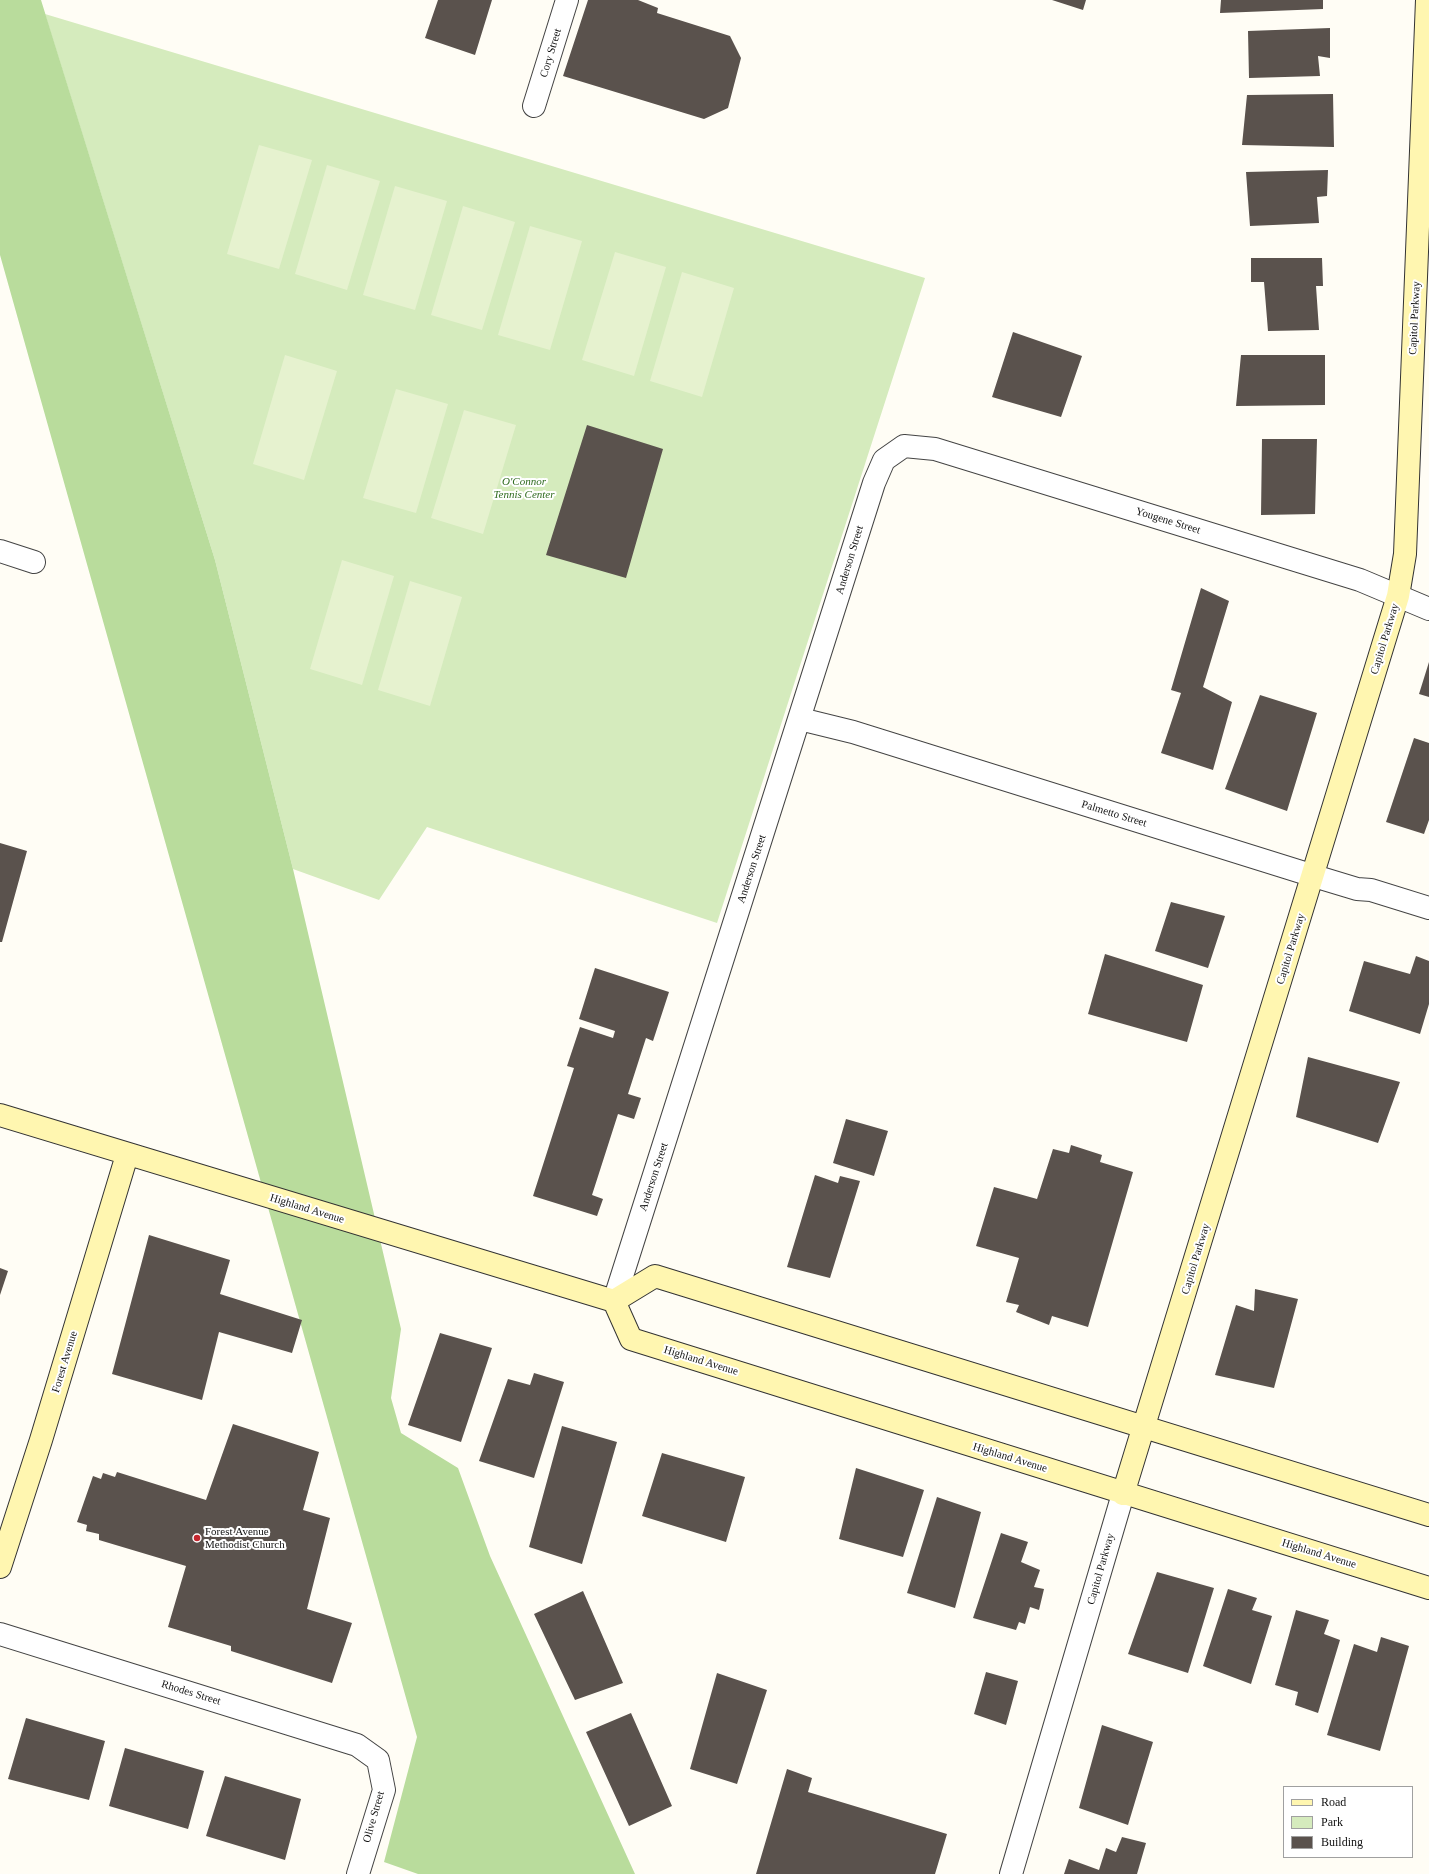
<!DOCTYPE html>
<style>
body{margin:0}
#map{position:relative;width:1429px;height:1874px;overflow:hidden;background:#fffdf5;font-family:"Times New Roman",serif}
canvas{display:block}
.legend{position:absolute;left:1283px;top:1786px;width:130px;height:72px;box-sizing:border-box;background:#fff;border:1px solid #a0a0a0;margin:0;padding:5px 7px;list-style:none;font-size:12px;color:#111}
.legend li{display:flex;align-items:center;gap:8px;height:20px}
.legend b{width:20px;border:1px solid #a0a0a0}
</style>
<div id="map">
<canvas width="1429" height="1874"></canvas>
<ul class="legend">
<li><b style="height:5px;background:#fff6b0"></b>Road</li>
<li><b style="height:11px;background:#d5ebbd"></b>Park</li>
<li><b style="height:11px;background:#5a524d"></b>Building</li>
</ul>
</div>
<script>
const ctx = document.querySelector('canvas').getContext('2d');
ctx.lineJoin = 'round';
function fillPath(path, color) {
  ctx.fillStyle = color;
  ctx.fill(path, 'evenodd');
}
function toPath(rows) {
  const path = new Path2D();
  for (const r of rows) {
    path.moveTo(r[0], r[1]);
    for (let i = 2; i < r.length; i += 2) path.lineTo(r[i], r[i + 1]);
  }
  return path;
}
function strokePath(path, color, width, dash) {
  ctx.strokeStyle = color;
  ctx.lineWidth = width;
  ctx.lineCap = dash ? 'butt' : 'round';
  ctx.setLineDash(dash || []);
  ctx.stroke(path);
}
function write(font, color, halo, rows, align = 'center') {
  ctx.font = font + ' "Times New Roman",serif';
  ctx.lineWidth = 4;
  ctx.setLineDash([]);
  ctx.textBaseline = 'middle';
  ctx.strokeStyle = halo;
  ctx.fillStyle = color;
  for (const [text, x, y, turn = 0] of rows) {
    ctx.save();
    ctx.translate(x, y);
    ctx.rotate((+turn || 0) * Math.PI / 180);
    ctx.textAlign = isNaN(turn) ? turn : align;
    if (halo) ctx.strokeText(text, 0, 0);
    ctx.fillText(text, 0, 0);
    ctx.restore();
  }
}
fillPath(toPath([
 [45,14,925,278,717,923,427,827,379,900,293,869,215,560]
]), '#d5ebbd');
fillPath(toPath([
 [0,0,41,0,215,560,293,869,401,1329,391,1398,401,1433,458,1468,490,1556,635,1874,418,1874,384,1862,417,1737,0,255]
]), '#b9dc9c');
fillPath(toPath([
 [259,145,312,160,279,269,227,254],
 [327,165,380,181,347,290,295,274],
 [395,186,447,201,415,310,363,295],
 [463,206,515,222,482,330,431,315],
 [530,226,582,241,550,350,498,335],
 [615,252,666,267,634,376,582,360],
 [682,272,734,288,702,397,650,381],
 [285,355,337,371,304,480,253,464],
 [396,389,448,404,416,513,363,498],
 [464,410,516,425,483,534,431,518],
 [342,560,394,576,362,685,310,669],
 [410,581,462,597,430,706,378,690]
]), '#e6f2cf');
fillPath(toPath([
 [438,0,492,0,475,55,425,38],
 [588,0,638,0,658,8,657,13,730,36,741,58,728,108,704,119,563,76],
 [1052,0,1086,0,1083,10],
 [1221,0,1323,0,1323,9,1220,13],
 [1330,28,1330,58,1318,56,1320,76,1249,78,1248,31],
 [1333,94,1334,147,1242,145,1247,95],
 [1328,170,1327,196,1317,197,1319,223,1250,226,1246,172],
 [1251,258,1322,258,1323,286,1316,286,1319,330,1268,331,1264,282,1251,282],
 [1013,332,1082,356,1061,417,992,397],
 [1241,355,1325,355,1325,405,1236,406],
 [587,425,663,449,626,578,546,555],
 [1262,439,1317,439,1315,514,1261,515],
 [1201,588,1229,601,1203,687,1232,702,1213,770,1161,753,1181,693,1171,690],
 [1429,662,1429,697,1419,694],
 [1260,695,1317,713,1287,811,1225,789],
 [1414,738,1429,743,1429,820,1424,834,1386,822],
 [0,843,27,851,2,942,0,942],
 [1171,902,1225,916,1208,968,1155,951],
 [1105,954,1203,985,1187,1042,1088,1014],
 [1416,956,1429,961,1429,1004,1420,1034,1349,1011,1364,961,1410,974],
 [595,968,669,992,653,1041,646,1038,628,1094,641,1098,634,1119,618,1114,592,1195,603,1199,597,1216,533,1196,574,1068,567,1066,580,1027,613,1038,615,1031,579,1019],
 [1308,1057,1400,1082,1378,1143,1296,1117],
 [846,1119,888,1131,874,1176,833,1163],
 [1071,1145,1102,1155,1100,1162,1133,1172,1088,1327,1052,1316,1049,1325,1016,1312,1019,1305,1006,1302,1019,1258,976,1246,994,1187,1037,1199,1053,1149,1069,1153],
 [815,1175,838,1183,840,1176,860,1181,830,1278,787,1267],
 [149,1235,230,1260,220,1294,302,1320,292,1353,219,1332,202,1400,112,1374],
 [0,1268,8,1271,0,1295],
 [1255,1289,1298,1299,1274,1388,1215,1375,1236,1305,1254,1311],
 [440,1333,492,1348,461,1442,408,1425],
 [534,1373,564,1382,534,1478,479,1461,508,1379,530,1385],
 [233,1424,319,1452,303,1510,330,1518,307,1609,352,1623,332,1683,231,1651,231,1646,168,1627,186,1566,99,1540,99,1534,86,1531,87,1525,77,1522,93,1476,101,1479,103,1473,115,1477,117,1472,206,1500],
 [562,1426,617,1442,582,1564,529,1547],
 [662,1453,745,1477,726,1542,642,1516],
 [856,1468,924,1490,903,1557,839,1539],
 [937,1497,981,1512,955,1608,907,1593],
 [1001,1533,1028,1542,1021,1562,1040,1570,1034,1587,1044,1589,1039,1610,1030,1607,1025,1624,1019,1622,1016,1630,973,1618],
 [1157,1572,1214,1588,1188,1673,1128,1654],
 [1228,1589,1257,1598,1252,1610,1272,1616,1251,1684,1203,1666],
 [583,1591,623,1683,575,1700,534,1614],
 [1296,1610,1329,1620,1324,1634,1340,1640,1318,1713,1295,1705,1298,1692,1275,1685],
 [1381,1637,1409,1646,1380,1751,1327,1735,1354,1644,1377,1652],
 [986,1672,1018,1681,1006,1725,974,1714],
 [717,1673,767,1690,737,1784,690,1769],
 [631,1713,672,1806,629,1826,586,1732],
 [26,1718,105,1741,89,1800,8,1779],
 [1102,1725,1153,1742,1128,1825,1079,1808],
 [125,1748,204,1771,188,1829,109,1806],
 [787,1769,812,1778,808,1792,947,1834,935,1874,756,1874],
 [225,1776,301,1799,285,1860,206,1836],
 [1122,1837,1146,1843,1137,1874,1064,1874,1069,1859,1099,1870,1106,1848,1116,1852]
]), '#5a524d');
const street = toPath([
 [534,106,567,0],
 [0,551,34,562],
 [800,719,853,732,1314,876,1357,889,1371,890,1429,908],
 [614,1301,874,483,884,460,904,446,935,449,1360,580,1429,609],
 [0,1634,357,1745,378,1760,384,1790,358,1874],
 [1011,1874,1123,1494]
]);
const secondary = toPath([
 [0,1115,614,1301,655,1276,1429,1515],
 [614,1301,631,1339,1429,1588],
 [1123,1494,1398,596,1405,554,1427,0],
 [0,1567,41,1440,127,1155]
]);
strokePath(street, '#444', 24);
strokePath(secondary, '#333', 24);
strokePath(street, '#fff', 22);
strokePath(secondary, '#fff6b0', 22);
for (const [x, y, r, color] of [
 [197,1538,4,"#c4262e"]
]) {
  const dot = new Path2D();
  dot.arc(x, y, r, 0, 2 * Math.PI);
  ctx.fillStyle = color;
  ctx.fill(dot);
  strokePath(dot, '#fff', 1.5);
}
write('11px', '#111', '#fff', [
 ["Cory Street",551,53,-73],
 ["Capitol Parkway",1415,318,-87],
 ["Yougene Street",1168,521,17],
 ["Anderson Street",850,560,-73],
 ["Capitol Parkway",1385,639,-73],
 ["Palmetto Street",1114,814,17],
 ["Anderson Street",752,869,-72],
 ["Capitol Parkway",1291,949,-73],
 ["Anderson Street",654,1177,-72],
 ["Highland Avenue",307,1209,17],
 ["Capitol Parkway",1196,1259,-73],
 ["Highland Avenue",701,1361,17],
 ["Forest Avenue",65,1362,-73],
 ["Highland Avenue",1010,1458,17],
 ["Highland Avenue",1319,1554,17],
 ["Capitol Parkway",1101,1569,-74],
 ["Rhodes Street",191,1693,17],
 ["Olive Street",374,1817,-74]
]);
write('italic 11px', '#2f6b1f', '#fff', [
 ["O'Connor",524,482],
 ["Tennis Center",524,495]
]);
write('11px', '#111', '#fff', [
 ["Forest Avenue",205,1532],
 ["Methodist Church",205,1545]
], 'left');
</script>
